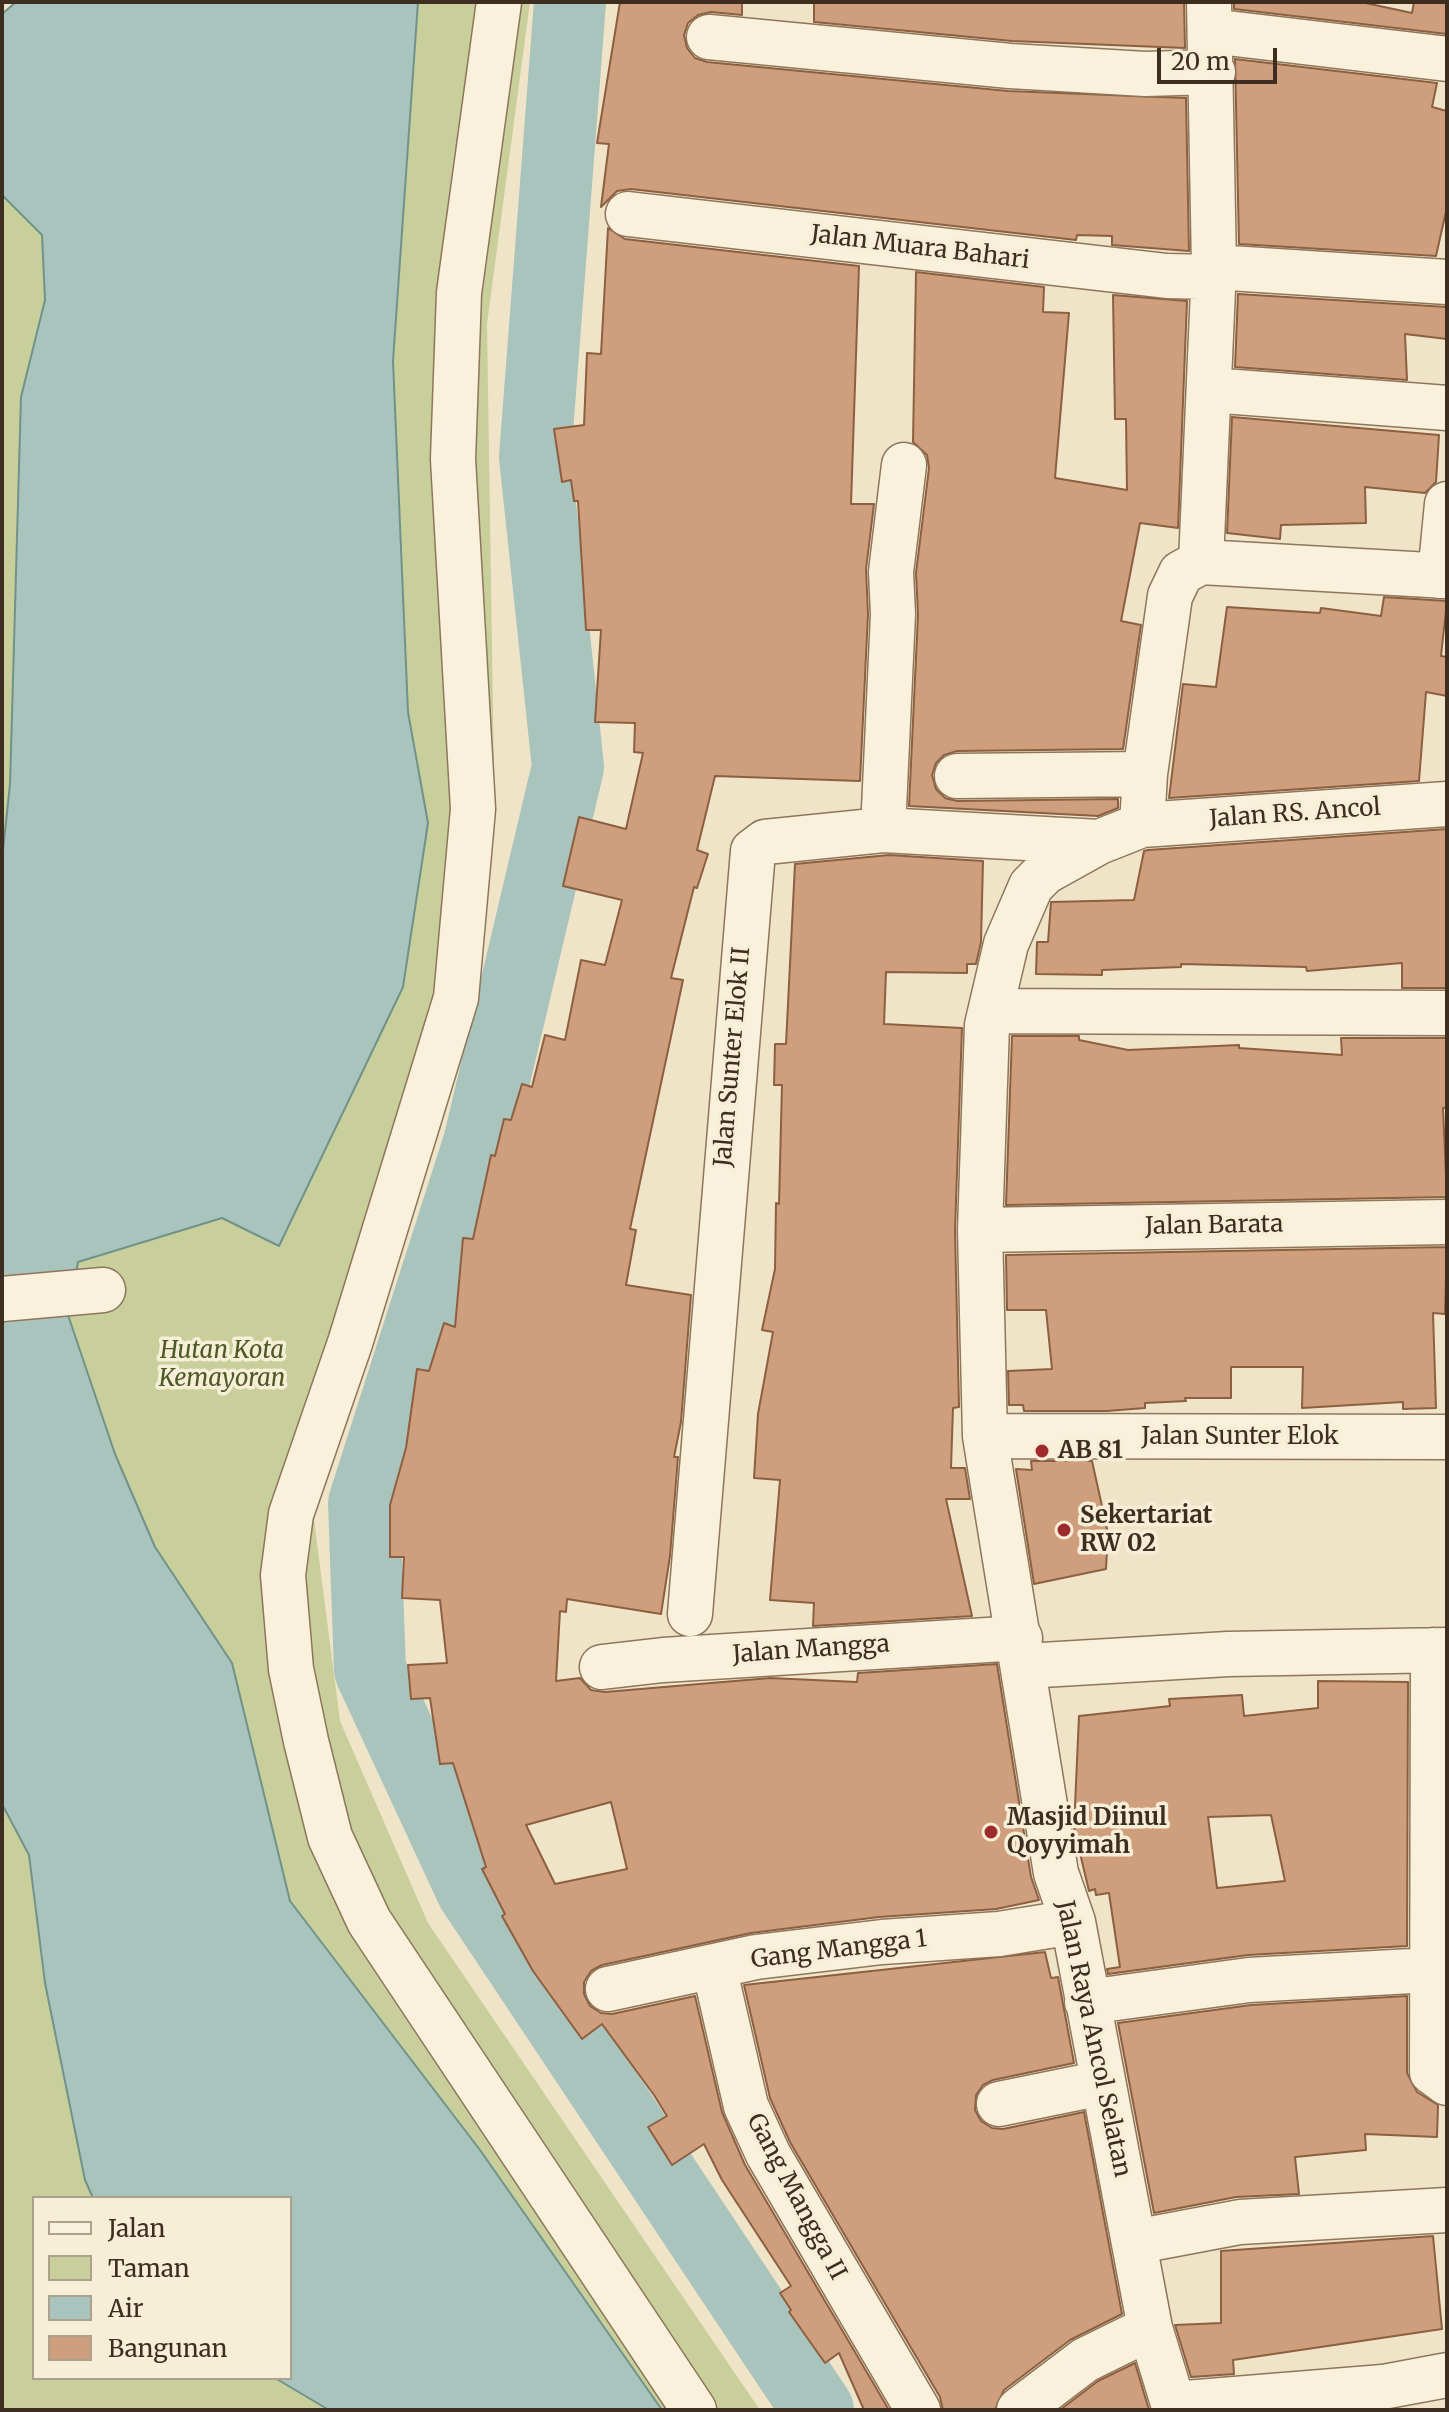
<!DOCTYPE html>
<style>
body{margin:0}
#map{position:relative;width:1449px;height:2412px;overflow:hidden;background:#f0e4c8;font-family:Merriweather,serif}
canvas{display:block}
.frame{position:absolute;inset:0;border:4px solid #3d2e20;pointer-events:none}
.legend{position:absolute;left:32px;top:2196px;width:260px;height:184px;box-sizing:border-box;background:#f7eed8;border:2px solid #ada18e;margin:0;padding:10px 14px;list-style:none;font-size:24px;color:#3d2e20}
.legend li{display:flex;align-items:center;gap:16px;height:40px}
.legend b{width:40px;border:2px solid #ada18e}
.scale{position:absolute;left:1157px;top:48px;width:120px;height:36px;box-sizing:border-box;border:4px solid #3d2e20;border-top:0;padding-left:10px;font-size:24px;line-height:28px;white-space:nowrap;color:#3d2e20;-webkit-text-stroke:6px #f7eed8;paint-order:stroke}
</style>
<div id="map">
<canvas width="1449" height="2412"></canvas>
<div class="frame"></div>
<ul class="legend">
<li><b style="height:10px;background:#faf1dc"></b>Jalan</li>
<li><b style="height:22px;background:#c9cf9b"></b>Taman</li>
<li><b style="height:22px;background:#a9c4bc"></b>Air</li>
<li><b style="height:22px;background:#cf9f7d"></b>Bangunan</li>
</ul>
<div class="scale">20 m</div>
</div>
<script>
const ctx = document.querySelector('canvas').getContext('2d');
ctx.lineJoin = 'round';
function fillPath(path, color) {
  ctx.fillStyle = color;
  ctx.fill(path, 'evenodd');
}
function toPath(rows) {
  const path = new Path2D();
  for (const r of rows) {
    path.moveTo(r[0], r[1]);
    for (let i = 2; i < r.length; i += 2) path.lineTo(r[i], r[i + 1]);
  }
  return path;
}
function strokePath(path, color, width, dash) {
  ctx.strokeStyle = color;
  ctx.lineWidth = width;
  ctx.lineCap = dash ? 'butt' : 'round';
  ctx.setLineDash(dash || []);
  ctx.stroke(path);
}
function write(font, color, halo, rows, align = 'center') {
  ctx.font = font + ' Merriweather,serif';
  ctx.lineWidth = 7;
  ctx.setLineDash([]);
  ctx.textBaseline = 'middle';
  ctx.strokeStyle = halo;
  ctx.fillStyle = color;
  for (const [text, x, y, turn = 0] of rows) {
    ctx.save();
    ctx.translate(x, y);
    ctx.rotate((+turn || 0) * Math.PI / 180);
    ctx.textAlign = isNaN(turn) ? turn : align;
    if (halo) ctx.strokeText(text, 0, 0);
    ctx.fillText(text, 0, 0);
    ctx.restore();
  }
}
fillPath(toPath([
 [418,2,530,2,487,324,494,774,477,978,313,1512,340,1721,428,1923,760,2410,662,2410,480,2150,290,1900,232,1663,155,1547,115,1454,68,1315,77,1262,222,1218,428,823,408,712,393,361],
 [2,195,42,235,45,300,21,397,10,784,2,860],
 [2,1804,29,1855,45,1983,85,2180,93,2198,34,2198,34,2378,275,2378,329,2410,2,2410]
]), '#c9cf9b');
const water = toPath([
 [16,2,418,2,393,361,408,712,428,823,403,987,279,1246,222,1218,78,1262,68,1315,115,1454,155,1547,232,1663,290,1901,480,2150,662,2410,329,2410,275,2378,290,2378,290,2198,93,2198,85,2180,45,1983,29,1855,2,1804,2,860,10,784,21,397,45,300,42,235,2,195,2,14,16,2]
]);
fillPath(water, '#a9c4bc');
strokePath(water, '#6f938a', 2);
strokePath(toPath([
 [570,2,535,457,568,767,479,1143,364,1503,370,1670,472,1890,818,2410]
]), '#a9c4bc', 72);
const building = toPath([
 [620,2,742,2,742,15,711,12,698,15,688,23,684,35,687,48,695,58,707,62,1008,91,1186,98,1189,251,1112,245,1112,236,1077,235,1076,240,631,189,617,191,601,207,609,144,597,143,620,2],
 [814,2,1184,2,1185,48,1012,41,814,22,814,2],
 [1234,2,1361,2,1412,13,1414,2,1447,2,1447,34,1234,9,1234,2],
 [1235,59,1437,83,1432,107,1447,111,1447,207,1436,256,1239,244,1235,59],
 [608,228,625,239,859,266,851,504,874,504,866,569,868,614,860,781,715,776,697,850,708,854,697,888,694,887,671,978,683,980,630,1229,636,1230,626,1285,691,1295,681,1422,674,1457,678,1457,670,1556,661,1614,567,1599,566,1612,560,1611,556,1681,580,1678,591,1690,605,1692,770,1678,857,1682,858,1673,997,1664,1031,1877,1039,1900,996,1909,879,1917,751,1933,602,1965,591,1971,584,1982,584,1994,590,2006,601,2013,612,2014,695,1996,722,2112,745,2165,889,2410,864,2410,839,2353,825,2363,789,2312,791,2310,780,2293,791,2286,722,2180,704,2144,672,2165,648,2127,667,2116,654,2095,602,2024,582,2039,533,1971,502,1916,505,1914,482,1869,486,1867,453,1763,440,1764,430,1698,411,1699,408,1665,447,1663,440,1600,402,1598,404,1557,390,1557,390,1505,406,1448,417,1369,429,1371,444,1323,455,1327,463,1238,473,1239,491,1155,495,1156,504,1119,511,1120,522,1084,532,1087,545,1035,565,1040,581,960,605,965,622,900,563,886,579,817,626,829,643,753,634,752,635,723,595,722,601,630,586,630,578,501,574,501,571,480,562,482,554,429,584,425,587,353,601,354,608,228],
 [611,1802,627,1869,555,1884,526,1825,611,1802],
 [916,272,1044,287,1043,312,1069,313,1055,478,1127,490,1126,419,1115,419,1113,295,1187,301,1178,528,1140,523,1121,621,1141,625,1123,749,957,751,944,755,936,763,932,775,936,789,945,798,957,801,1118,799,1118,808,1098,816,909,806,918,615,916,573,929,468,927,455,913,442,916,272],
 [1238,294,1447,307,1447,339,1405,334,1407,380,1235,367,1238,294],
 [1232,417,1439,435,1436,482,1425,493,1365,487,1366,523,1281,525,1280,539,1227,533,1232,417],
 [1384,597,1447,601,1441,656,1447,657,1447,696,1426,692,1419,781,1169,798,1183,684,1216,687,1227,607,1320,613,1321,608,1381,616,1384,597],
 [1447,829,1447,988,1402,988,1402,963,1307,971,1306,967,1181,964,1181,967,1102,970,1102,975,1036,974,1037,942,1048,942,1051,902,1134,900,1144,851,1148,850,1447,829],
 [889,855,983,861,981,942,976,964,967,964,967,973,886,972,884,1024,962,1028,955,1230,959,1407,953,1408,951,1468,965,1468,970,1499,946,1499,972,1616,813,1626,814,1603,770,1600,780,1480,754,1478,758,1414,773,1332,762,1330,775,1269,776,1203,779,1204,782,1085,774,1085,775,1044,786,1044,795,864,889,855],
 [1012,1036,1079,1036,1079,1040,1128,1050,1239,1045,1239,1048,1342,1055,1341,1038,1447,1038,1447,1108,1443,1108,1447,1197,1006,1205,1012,1036],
 [1447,1247,1445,1314,1433,1313,1436,1408,1403,1409,1403,1402,1302,1408,1303,1367,1231,1367,1231,1398,1185,1398,1186,1401,1145,1403,1145,1408,1107,1411,1024,1411,1023,1405,1009,1405,1008,1371,1052,1369,1046,1310,1007,1310,1006,1255,1447,1247],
 [1031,1461,1092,1461,1108,1533,1106,1569,1034,1584,1016,1469,1032,1470,1031,1461],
 [1318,1681,1408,1682,1407,1946,1248,1955,1108,1974,1107,1969,1120,1967,1109,1893,1096,1895,1095,1889,1089,1891,1074,1828,1079,1716,1170,1706,1169,1699,1242,1695,1244,1716,1318,1708,1318,1681],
 [1271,1815,1285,1881,1217,1888,1208,1817,1271,1815],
 [1045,1952,1051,1978,1058,1977,1074,2063,993,2080,983,2085,976,2095,975,2110,981,2121,992,2128,1003,2129,1084,2112,1122,2314,1070,2340,1004,2390,995,2410,943,2410,940,2397,790,2142,770,2098,744,1985,1045,1952],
 [1407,1996,1407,2073,1417,2092,1438,2105,1437,2137,1365,2134,1366,2150,1295,2157,1299,2194,1236,2197,1154,2213,1118,2023,1251,2005,1407,1996],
 [1433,2236,1442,2329,1233,2360,1234,2374,1191,2377,1175,2325,1221,2323,1221,2251,1433,2236],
 [1135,2363,1149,2410,1060,2410,1098,2381,1135,2363]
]);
fillPath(building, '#cf9f7d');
strokePath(building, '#8d5f41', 2);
const minor = toPath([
 [499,2,459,293,453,459,473,809,456,998,350,1343,291,1514,283,1575,291,1669,306,1741,330,1837,369,1921,694,2410],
 [1210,31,1447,59],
 [709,37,1010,66,1145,74,1213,72],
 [628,214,1167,276,1213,277],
 [1214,267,1447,282],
 [1210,390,1447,408],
 [1201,562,1214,267,1209,2],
 [1440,576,1447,504],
 [957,776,1145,774],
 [1142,825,1145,774,1170,596,1181,573,1201,562,1447,576],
 [883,830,893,614,891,572,904,465],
 [991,1011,1447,1013],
 [980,1230,1447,1222],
 [2,1299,103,1290],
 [985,1436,1447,1437],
 [690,1614,753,851,765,842,883,830,1099,842],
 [1433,1650,1432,2072,1447,2083],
 [1025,1666,1228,1654,1447,1650],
 [602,1667,663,1660,1020,1638],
 [714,1967,746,2106,768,2154,918,2410],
 [608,1989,756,1957,882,1942,999,1934,1073,1922],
 [1087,2002,1249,1980,1430,1970],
 [999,2104,1102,2083],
 [1134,2242,1240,2222,1447,2210],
 [1173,2404,1383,2387,1447,2375],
 [1019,2410,1085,2360,1150,2328],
 [1175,2410,1150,2328,1073,1922,1056,1873,985,1436,980,1230,987,1025,1006,944,1031,886,1045,872,1099,842,1142,825,1447,804]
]);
strokePath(minor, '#8d765c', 47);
strokePath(minor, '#faf1dc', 44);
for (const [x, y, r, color] of [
 [1042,1451,8,"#9e2a2b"],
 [1064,1530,8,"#9e2a2b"],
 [991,1832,8,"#9e2a2b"]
]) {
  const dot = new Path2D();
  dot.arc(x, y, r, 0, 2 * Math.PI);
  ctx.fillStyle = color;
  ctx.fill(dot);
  strokePath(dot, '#f7eed8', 3);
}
write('24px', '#3d2e20', '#f7eed8', [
 ["Jalan Muara Bahari",920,248,7],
 ["Jalan RS. Ancol",1295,814,-4],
 ["Jalan Sunter Elok II",733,1057,-85],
 ["Jalan Barata",1214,1226,-1],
 ["Jalan Sunter Elok",1240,1437],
 ["Jalan Mangga",811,1650,-4],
 ["Gang Mangga 1",839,1950,-7],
 ["Jalan Raya Ancol Selatan",1093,2039,78],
 ["Gang Mangga II",796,2197,62]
]);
write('italic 24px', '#4d5a26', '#f7eed8', [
 ["Hutan Kota",222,1351],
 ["Kemayoran",222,1379]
]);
write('bold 24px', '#3d2e20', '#f7eed8', [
 ["AB 81",1058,1451],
 ["Sekertariat",1080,1516],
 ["RW 02",1080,1544],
 ["Masjid Diinul",1007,1818],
 ["Qoyyimah",1007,1846]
], 'left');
</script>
